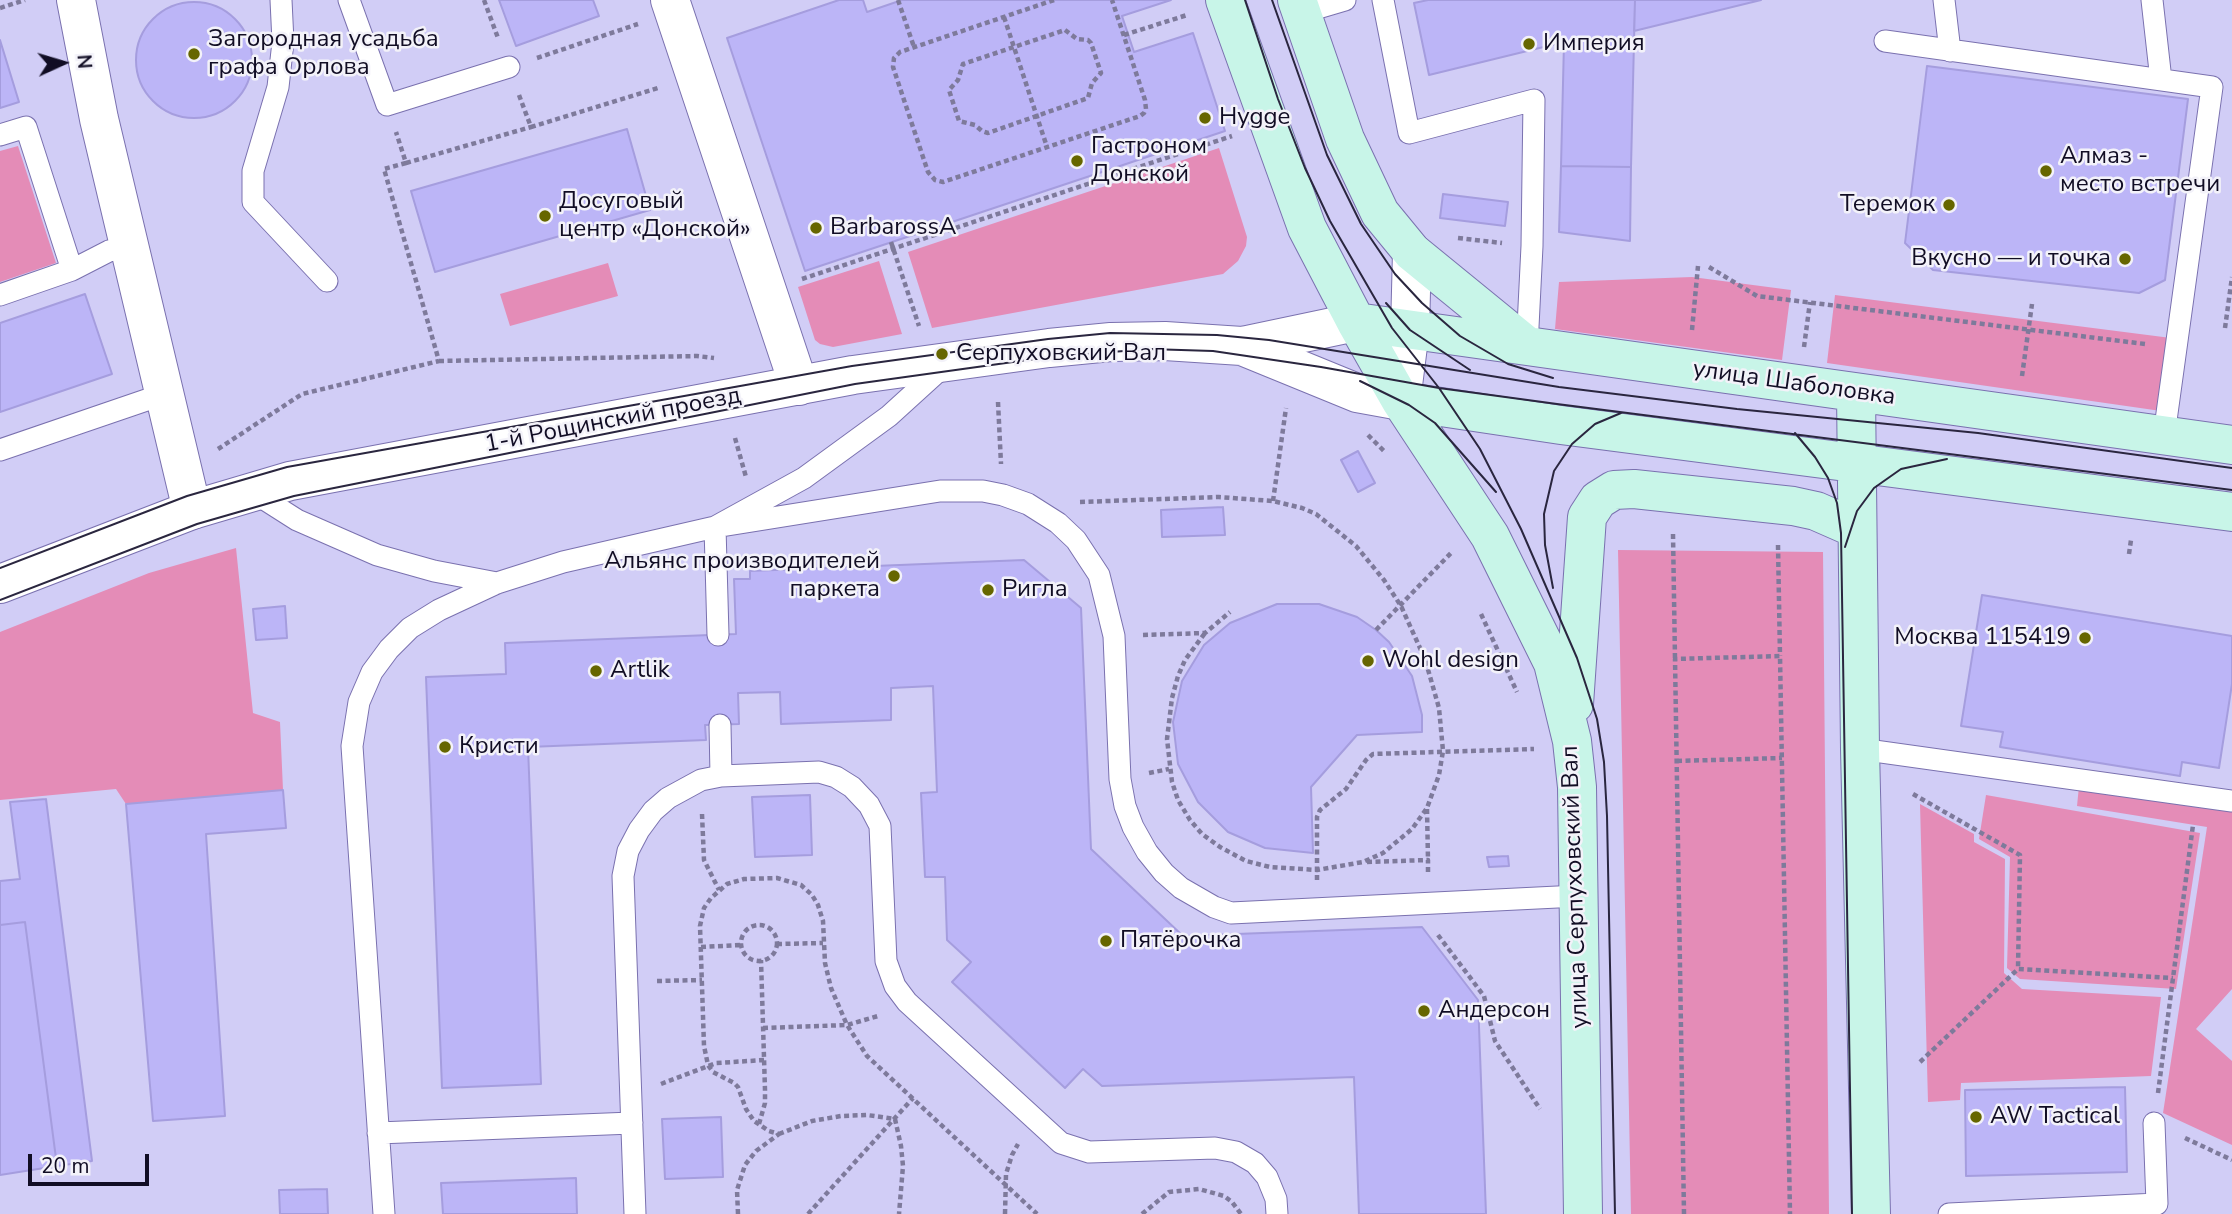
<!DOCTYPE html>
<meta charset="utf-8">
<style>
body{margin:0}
#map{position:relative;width:2232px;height:1214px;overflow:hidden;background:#d1cdf6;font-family:"Nunito Sans",sans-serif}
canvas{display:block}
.north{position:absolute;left:28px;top:28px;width:70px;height:70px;-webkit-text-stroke:5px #f3f2f9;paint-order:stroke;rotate:86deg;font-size:19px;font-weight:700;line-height:28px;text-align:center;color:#110d24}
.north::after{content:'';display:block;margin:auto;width:24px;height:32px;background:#110d24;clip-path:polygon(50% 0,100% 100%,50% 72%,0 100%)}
.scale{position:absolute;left:28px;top:1154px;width:121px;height:32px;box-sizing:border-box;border:4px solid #110d24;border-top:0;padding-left:9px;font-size:21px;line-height:24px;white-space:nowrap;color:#110d24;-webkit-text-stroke:5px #f3f2f9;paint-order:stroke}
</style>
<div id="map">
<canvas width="2232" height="1214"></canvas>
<div class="north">N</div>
<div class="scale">20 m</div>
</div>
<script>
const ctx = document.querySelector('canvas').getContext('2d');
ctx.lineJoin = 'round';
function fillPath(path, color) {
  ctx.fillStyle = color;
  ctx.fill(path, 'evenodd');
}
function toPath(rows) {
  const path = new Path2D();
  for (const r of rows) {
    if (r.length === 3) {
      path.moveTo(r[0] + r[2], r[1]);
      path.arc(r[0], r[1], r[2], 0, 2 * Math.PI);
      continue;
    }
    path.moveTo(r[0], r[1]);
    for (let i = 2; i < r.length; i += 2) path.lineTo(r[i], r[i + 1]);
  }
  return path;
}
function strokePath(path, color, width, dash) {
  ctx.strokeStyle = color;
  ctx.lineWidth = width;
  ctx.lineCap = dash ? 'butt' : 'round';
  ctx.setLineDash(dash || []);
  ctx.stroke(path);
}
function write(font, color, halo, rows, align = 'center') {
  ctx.font = font + ' "Nunito Sans",sans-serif';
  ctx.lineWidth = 5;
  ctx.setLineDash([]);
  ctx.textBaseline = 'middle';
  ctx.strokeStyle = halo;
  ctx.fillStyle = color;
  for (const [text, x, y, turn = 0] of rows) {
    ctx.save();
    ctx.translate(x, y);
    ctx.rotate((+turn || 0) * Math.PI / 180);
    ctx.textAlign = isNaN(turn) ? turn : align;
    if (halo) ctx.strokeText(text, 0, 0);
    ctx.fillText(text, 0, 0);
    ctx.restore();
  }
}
fillPath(toPath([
 [18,146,56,263,0,282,0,151],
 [1219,148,1247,237,1246,246,1238,261,1223,274,932,328,908,252],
 [879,261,902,334,833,347,820,344,815,340,798,287],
 [608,263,618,296,510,326,500,294],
 [1692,277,1791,290,1782,360,1555,329,1559,282],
 [1835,295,2171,338,2161,411,1827,363],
 [236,548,253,713,280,722,283,790,126,804,116,789,0,800,0,632,149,573],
 [1618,550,1823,552,1829,1214,1631,1214],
 [2079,786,2232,808,2232,989,2196,1029,2232,1061,2232,1145,2163,1113,2207,827,2077,806],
 [1986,795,2200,833,2176,989,2020,979,2007,968,2010,857,1979,839],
 [1920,804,1974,834,1974,842,2005,859,2004,973,2022,989,2161,997,2151,1076,1961,1083,1960,1100,1928,1102]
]), '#e48cb7');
const building = toPath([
 [499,0,593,0,599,16,516,46,499,0],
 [839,0,863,0,867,12,902,0,1171,0,1122,16,1134,52,1193,33,1225,131,805,271,727,38,839,0],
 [1428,0,1635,0,1631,167,1561,166,1564,42,1429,75,1414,3,1428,0],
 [1635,0,1761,0,1634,31,1635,0],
 [194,60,58],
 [0,40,19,102,0,108,0,40],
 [1927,66,2188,99,2165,280,2139,293,1933,270,1905,243,1927,66],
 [627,129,650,210,435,272,411,191,627,129],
 [1561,166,1631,167,1630,241,1559,232,1561,166],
 [1443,194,1508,202,1505,226,1440,218,1443,194],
 [85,294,112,374,0,412,0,323,85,294],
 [1358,451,1375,483,1358,492,1341,460,1358,451],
 [1223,507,1225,535,1162,537,1161,510,1223,507],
 [1024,560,1081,608,1091,849,1183,936,1422,927,1478,1000,1486,1214,1359,1214,1354,1077,1102,1086,1083,1069,1065,1088,952,982,971,962,947,940,945,877,925,877,921,793,937,792,933,686,891,688,891,720,781,724,780,692,738,693,739,724,705,725,706,740,528,747,541,1084,442,1088,426,677,506,674,505,643,736,634,734,579,750,579,750,571,1024,560],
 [1982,595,2232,636,2232,684,2219,768,2182,762,2180,776,2000,747,2003,732,1961,726,1982,595],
 [1277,604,1319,604,1357,617,1376,630,1389,642,1412,676,1422,715,1422,732,1357,735,1311,787,1313,853,1265,848,1228,832,1198,802,1178,764,1173,722,1182,681,1204,645,1230,623,1277,604],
 [285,606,287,638,256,640,253,609,285,606],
 [283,790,286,828,206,834,225,1116,153,1121,126,804,283,790],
 [810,795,812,855,755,857,752,797,810,795],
 [46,799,92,1161,57,1166,25,922,0,925,0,881,20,879,10,802,46,799],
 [1508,856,1509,866,1489,867,1487,857,1508,856],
 [25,922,57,1166,0,1175,0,925,25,922],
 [2125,1087,2127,1172,1966,1176,1965,1090,2125,1087],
 [721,1117,723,1177,665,1179,662,1119,721,1117],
 [576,1178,577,1214,443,1214,441,1183,576,1178],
 [327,1189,328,1214,280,1214,279,1190,327,1189]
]);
fillPath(building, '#bcb5f7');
strokePath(building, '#a59dde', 2);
const service = toPath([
 [281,0,283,42,278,87,253,171,253,202,327,281],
 [349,0,387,105,509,67],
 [1383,0,1409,133,1534,100,1532,246,1527,347],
 [1944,0,1950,51],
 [2152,0,2161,80],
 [1301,13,1345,0],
 [1885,41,2212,87,2164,435],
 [0,135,26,127,72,270],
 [0,295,72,270,109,251,130,246],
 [0,450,164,394],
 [253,492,297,520,377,555,434,571,497,583],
 [718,635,715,527,804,478,889,416,944,366],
 [720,725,721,776],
 [1860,749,2232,801],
 [378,1133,632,1123],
 [384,1214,352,746,359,702,372,672,389,649,410,628,439,610,497,583,563,562,715,527,940,491,983,491,1003,495,1028,504,1058,523,1076,540,1099,575,1114,636,1120,779,1125,806,1133,827,1147,852,1164,873,1181,888,1214,907,1231,913,1578,896],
 [635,1214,623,876,628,851,639,830,653,811,668,798,701,780,721,776,819,772,836,777,852,787,869,805,880,826,886,961,895,986,907,1002,1061,1143,1089,1152,1215,1148,1236,1152,1255,1163,1267,1177,1276,1199,1277,1214],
 [1949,1214,2157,1204,2154,1123]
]);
const minor = toPath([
 [76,0,99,119,192,510],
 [670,0,799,386]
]);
const tertiary = toPath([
 [1242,346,1356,322],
 [0,584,192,510,290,481,853,375,1049,348,1111,342,1165,341,1242,346,1357,393,1401,401,1410,330,1412,252]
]);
const secondary = toPath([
 [1225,0,1307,228,1356,322,1401,401,1490,536,1553,663,1572,741,1577,787,1583,1214],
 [1297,0,1345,139,1380,213,1412,252,1526,345],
 [1356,322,2232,445],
 [1856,393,1860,749,1871,1214],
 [1401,401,1561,425,2232,512],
 [1574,704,1587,517,1598,500,1614,490,1634,489,1793,506,1816,511,1857,529]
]);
strokePath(service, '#7a71af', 23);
strokePath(minor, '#7a71af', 40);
strokePath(tertiary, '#7a71af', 40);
strokePath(secondary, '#7a71af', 40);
strokePath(toPath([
 [484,0,498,38],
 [898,0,914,47],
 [1054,0,900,52,894,58,893,67,928,172,935,180,943,182,1140,116,1144,113,1146,109,1145,100,1112,0],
 [0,8,25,0],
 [1004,17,1047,147],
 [1065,30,1077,39,1088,40,1091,43,1101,73,1092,83,1088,98,988,133,982,131,975,125,959,121,949,90,958,80,963,64,1065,30],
 [1124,35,1187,15],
 [537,58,638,24],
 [519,95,531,127,658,88],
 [406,163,531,127],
 [1458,238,1502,243],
 [891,242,919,326],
 [1709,267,1757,296,2145,344],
 [802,279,1232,136],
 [2225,328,2232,277],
 [1692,330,1698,266],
 [1804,347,1810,302],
 [439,361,697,356,714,358],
 [2022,376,2032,304],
 [998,402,1001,464],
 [1368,435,1384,451],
 [735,438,746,477],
 [218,449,302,394,439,361,384,169,406,163,396,132],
 [1273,501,1286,408],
 [1080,502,1219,497,1273,501,1302,508,1316,514,1356,546,1384,580,1401,606,1425,659,1439,708,1443,751,1439,775,1427,808,1412,829,1383,853,1363,862,1317,870,1270,867,1246,861,1220,847,1202,834,1190,820,1178,800,1172,782,1167,739,1172,698,1178,676,1185,660,1205,633],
 [1673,534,1675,659],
 [1778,545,1780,656],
 [2129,554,2131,540],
 [1481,614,1517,692],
 [1376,630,1452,552],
 [1143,635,1205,633,1230,612],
 [1677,761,1782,758],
 [1149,773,1169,769],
 [1913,794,2020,855,2018,969,2173,978],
 [1427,809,1428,860],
 [702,814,704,860,719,890],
 [1367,862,1428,860,1428,874],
 [1317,880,1317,817,1320,810,1346,789,1366,760,1373,754,1534,749],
 [759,943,18],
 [1438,935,1484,996,1495,1041,1540,1109],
 [777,944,823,943],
 [701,947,742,945],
 [657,981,702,980],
 [763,1028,847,1025,878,1016],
 [1920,1062,2018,969],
 [661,1084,716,1063,765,1060],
 [2158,1093,2193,825],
 [759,1124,765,1103,765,1090,761,960],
 [779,1134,812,1121,841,1116,867,1115,895,1119,901,1146,903,1166,899,1214],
 [2185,1138,2232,1160],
 [738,1214,737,1190,745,1165,756,1151,779,1134,769,1131,754,1121,746,1109,738,1087,734,1083,713,1072,708,1065,704,1046,700,926,704,908,711,898,727,884,744,879,777,878,801,885,812,895,818,905,823,921,825,963,831,988,847,1025,867,1056,1037,1214],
 [808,1214,913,1098],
 [1005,1214,1006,1174,1012,1155,1018,1144],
 [1142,1214,1169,1192,1199,1189,1224,1196,1232,1202,1241,1214],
 [1684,1214,1675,659,1780,656,1790,1214]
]), '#7e7a9b', 4.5, [5, 3.5]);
strokePath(service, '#fff', 21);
strokePath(minor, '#fff', 38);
strokePath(tertiary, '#fff', 38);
strokePath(secondary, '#c8f5e8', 38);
strokePath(toPath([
 [1245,0,1278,99,1305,168,1330,221,1392,328,1439,388,1480,449,1521,529,1577,658,1597,719,1604,762,1607,816,1615,1214],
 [1272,0,1327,155,1361,224,1395,274,1422,303,1460,336,1508,364,1553,378],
 [1386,303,1410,330,1470,370],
 [1360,381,1409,405,1435,423,1496,492],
 [1795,433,1815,457,1828,478,1837,503,1841,533,1852,1214],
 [1845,547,1857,511,1874,488,1901,469,1947,459],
 [0,568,187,496,287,467,852,366,1048,339,1110,333,1217,335,1269,340,1559,387,1737,409,1978,433,2232,468],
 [1553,588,1545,545,1544,514,1554,471,1572,444,1595,424,1621,413],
 [0,600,197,524,294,496,855,384,1049,357,1149,349,1213,351,1321,367,1439,388,1557,404,2232,490]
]), '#2a263f', 2);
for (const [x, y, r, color] of [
 [1529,44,7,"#660"],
 [194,54,7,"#660"],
 [1205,118,7,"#660"],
 [1077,161,7,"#660"],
 [2046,171,7,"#660"],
 [1949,205,7,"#660"],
 [545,216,7,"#660"],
 [816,228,7,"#660"],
 [2125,259,7,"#660"],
 [942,354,7,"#660"],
 [894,576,7,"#660"],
 [988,590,7,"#660"],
 [2085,638,7,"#660"],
 [1368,661,7,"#660"],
 [596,671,7,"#660"],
 [445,747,7,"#660"],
 [1106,941,7,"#660"],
 [1424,1011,7,"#660"],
 [1976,1117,7,"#660"]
]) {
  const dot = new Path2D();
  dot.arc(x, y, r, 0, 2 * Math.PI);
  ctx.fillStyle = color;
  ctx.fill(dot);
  strokePath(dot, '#f3f2f9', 2.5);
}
write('24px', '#110d24', '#f3f2f9', [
 ["Загородная усадьба",208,40],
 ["графа Орлова",208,68],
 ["Империя",1543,44],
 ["Hygge",1219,118],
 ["Гастроном",1091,147],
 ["Донской",1091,175],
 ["Алмаз -",2060,157],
 ["место встречи",2060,185],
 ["Досуговый",559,202],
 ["центр «Донской»",559,230],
 ["Теремок",1935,205,"right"],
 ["BarbarossA",830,228],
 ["Вкусно — и точка",2111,259,"right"],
 ["Серпуховский Вал",956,354],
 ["Альянс производителей",880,562,"right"],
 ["паркета",880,590,"right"],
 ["Ригла",1002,590],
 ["Москва 115419",2071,638,"right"],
 ["Wohl design",1382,661],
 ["Artlik",610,671],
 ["Кристи",459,747],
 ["Пятёрочка",1120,941],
 ["Андерсон",1438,1011],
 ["AW Tactical",1990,1117]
], 'left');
write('24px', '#110d24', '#f3f2f9', [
 ["улица Шаболовка",1794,384,8],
 ["1-й Рощинский проезд",613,421,-11],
 ["улица Серпуховский Вал",1576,887,-92]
]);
</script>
